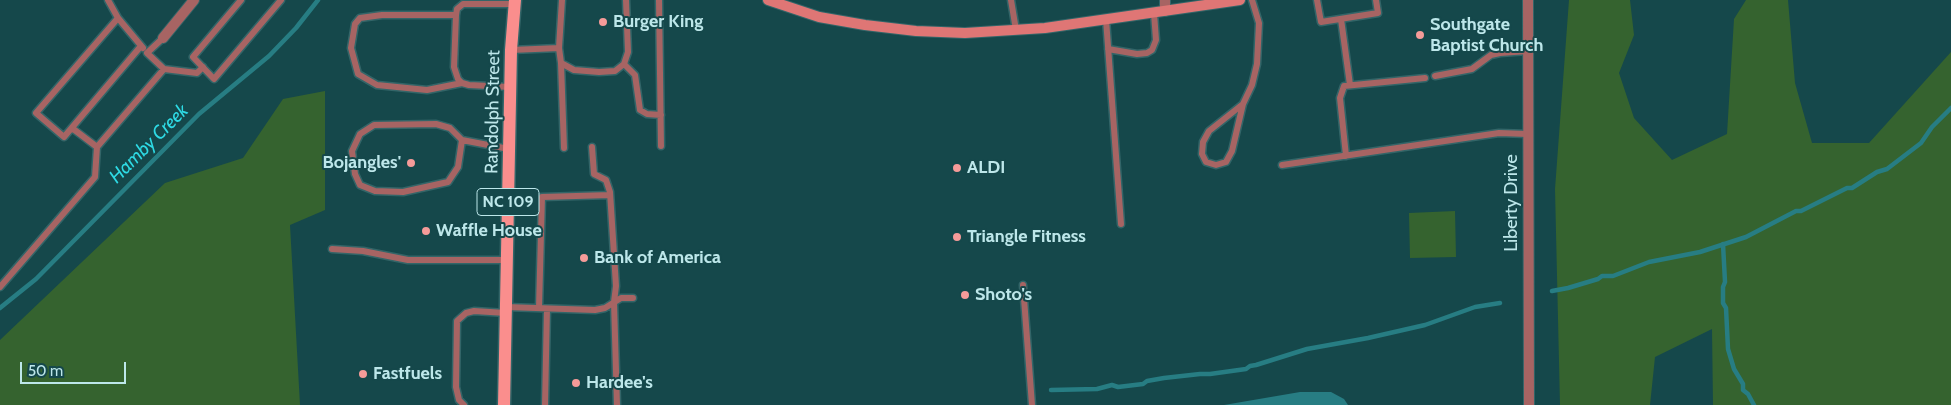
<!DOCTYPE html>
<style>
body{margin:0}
#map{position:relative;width:1951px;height:405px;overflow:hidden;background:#15484b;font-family:Cabin,sans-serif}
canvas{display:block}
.scale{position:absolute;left:20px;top:362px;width:106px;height:22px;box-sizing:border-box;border:2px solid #bde7ea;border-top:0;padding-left:6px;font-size:15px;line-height:18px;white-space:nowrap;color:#bde7ea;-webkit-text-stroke:4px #15484b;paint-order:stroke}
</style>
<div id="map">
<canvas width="1951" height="405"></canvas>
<div class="scale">50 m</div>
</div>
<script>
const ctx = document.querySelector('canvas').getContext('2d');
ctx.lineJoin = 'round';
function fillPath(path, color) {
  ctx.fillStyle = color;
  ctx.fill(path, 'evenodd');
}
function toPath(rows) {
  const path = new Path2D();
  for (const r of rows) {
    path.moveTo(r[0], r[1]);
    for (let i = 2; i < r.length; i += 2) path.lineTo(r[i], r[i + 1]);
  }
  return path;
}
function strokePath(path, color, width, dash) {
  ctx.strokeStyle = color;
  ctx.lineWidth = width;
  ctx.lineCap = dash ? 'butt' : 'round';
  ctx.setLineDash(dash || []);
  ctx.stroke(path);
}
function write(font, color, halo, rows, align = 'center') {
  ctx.font = font + ' Cabin,sans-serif';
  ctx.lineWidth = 4;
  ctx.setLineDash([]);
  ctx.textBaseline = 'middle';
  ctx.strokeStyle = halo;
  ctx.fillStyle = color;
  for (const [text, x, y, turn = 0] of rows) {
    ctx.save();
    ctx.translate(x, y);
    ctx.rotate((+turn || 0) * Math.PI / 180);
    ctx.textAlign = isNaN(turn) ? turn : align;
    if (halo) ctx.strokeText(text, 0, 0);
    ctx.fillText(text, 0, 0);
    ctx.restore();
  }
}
fillPath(toPath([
 [1569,0,1630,0,1634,35,1619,73,1634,118,1672,160,1727,134,1734,19,1746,0,1788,0,1795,83,1812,143,1869,143,1951,52,1951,405,1713,405,1712,329,1655,357,1650,405,1560,405,1555,189],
 [325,91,325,210,290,225,300,405,0,405,0,340,165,183,243,158,283,99],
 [1455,211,1456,257,1410,258,1409,213]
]), '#35632f');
fillPath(toPath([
 [1300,392,1331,392,1344,399,1348,405,1224,405]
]), '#277d83');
strokePath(toPath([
 [1723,244,1725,282,1723,287,1723,303,1726,308,1728,349,1734,369,1743,384,1743,390,1748,394,1754,405],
 [1552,291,1568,288,1598,279,1602,276,1613,276,1649,262,1700,252,1746,237,1796,211,1801,211,1847,188,1852,188,1877,172,1887,169,1921,143,1932,127,1951,108],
 [0,308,36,279,199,114,269,56,296,28,318,0],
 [1051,390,1097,389,1112,385,1118,387,1143,384,1147,381,1164,378,1200,374,1210,374,1246,369,1250,366,1256,365,1307,349,1368,338,1425,325,1475,307,1500,303]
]), '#277d83', 4.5);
const service = toPath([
 [108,0,118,18,143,48],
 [241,0,193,57,214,79,281,0],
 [562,0,559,48,561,63,574,70,599,72,615,71,624,64,628,52,626,0],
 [659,0,661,146],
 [1011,0,1016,30],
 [1317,0,1321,22,1378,13,1376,0],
 [456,15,382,15,360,18,355,24,351,48,358,74,377,85,427,90,462,83],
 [118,18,36,113,64,137,141,46],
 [1106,19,1121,224],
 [1341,19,1350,85],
 [163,38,147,53,164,69,197,73,203,67],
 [1108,49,1137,54,1147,53,1152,50,1156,40,1154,13],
 [511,50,559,48],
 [561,63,564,148],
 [624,64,635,75,640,110,647,114,661,115],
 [1435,76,1472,69,1491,55,1500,53,1528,51],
 [510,87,469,85,462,83,458,79,454,67,456,15,457,9,463,4,515,4],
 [1243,104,1209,131,1203,142,1202,154,1206,162,1216,165,1226,162,1232,151,1243,104,1252,85,1257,64,1259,23,1252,0],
 [72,128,97,147,164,69],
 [462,140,458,167,448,182,403,192,375,191,360,185,355,174,352,151,360,134,374,125,436,124,450,128,462,140,509,149],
 [592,147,594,174,606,180,610,192,616,286,614,302,617,405],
 [1346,156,1340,98,1344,86,1425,78],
 [1282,165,1499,133,1528,134],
 [332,249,363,251,408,260,507,260],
 [1023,285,1032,405],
 [0,287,95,177,97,147],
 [506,307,595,310,605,308,621,298,633,298],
 [539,308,542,197,610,195],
 [464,405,459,400,456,387,457,321,466,313,474,311,506,313],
 [545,405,547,309]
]);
const minor = toPath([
 [1165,0,1165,11],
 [163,38,194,0]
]);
const tertiary = toPath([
 [1528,0,1529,405]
]);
const secondary = toPath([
 [768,0,819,17,865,25,916,31,965,33,1045,28,1240,0]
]);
const primary = toPath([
 [504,405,511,50,515,0]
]);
strokePath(service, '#336568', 9);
strokePath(minor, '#336568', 12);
strokePath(tertiary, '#336568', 12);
strokePath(secondary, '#336568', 12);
strokePath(primary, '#336568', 15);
strokePath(service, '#a76463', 6);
strokePath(minor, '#a76463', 10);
strokePath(tertiary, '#a76463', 10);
strokePath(secondary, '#df7675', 10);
strokePath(primary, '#fa8e8d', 12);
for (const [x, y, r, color] of [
 [603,22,5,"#f59b99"],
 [1420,35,5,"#f59b99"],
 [411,163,5,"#f59b99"],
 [957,168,5,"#f59b99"],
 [426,231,5,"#f59b99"],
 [957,237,5,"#f59b99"],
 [584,258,5,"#f59b99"],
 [965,295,5,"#f59b99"],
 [363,374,5,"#f59b99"],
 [576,383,5,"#f59b99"]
]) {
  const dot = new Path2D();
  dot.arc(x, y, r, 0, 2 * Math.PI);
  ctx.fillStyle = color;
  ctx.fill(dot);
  strokePath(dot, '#15484b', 2);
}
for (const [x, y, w] of [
 [508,202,62]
]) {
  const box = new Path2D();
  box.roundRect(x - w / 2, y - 13.5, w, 27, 4);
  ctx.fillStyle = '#15484b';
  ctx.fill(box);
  strokePath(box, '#bde7ea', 1);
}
write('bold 16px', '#bde7ea', null, [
 ["NC 109",508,202]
]);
write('bold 18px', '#bde7ea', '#15484b', [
 ["Burger King",613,22],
 ["Southgate",1430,25],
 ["Baptist Church",1430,46],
 ["Bojangles'",401,163,"right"],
 ["ALDI",967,168],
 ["Waffle House",436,231],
 ["Triangle Fitness",967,237],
 ["Bank of America",594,258],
 ["Shoto's",975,295],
 ["Fastfuels",373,374],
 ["Hardee's",586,383]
], 'left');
write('18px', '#bde7ea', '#15484b', [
 ["Randolph Street",493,112,-89],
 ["Liberty Drive",1512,203,-90]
]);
write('italic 19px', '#2edae4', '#15484b', [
 ["Hamby Creek",149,144,-45]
]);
</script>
